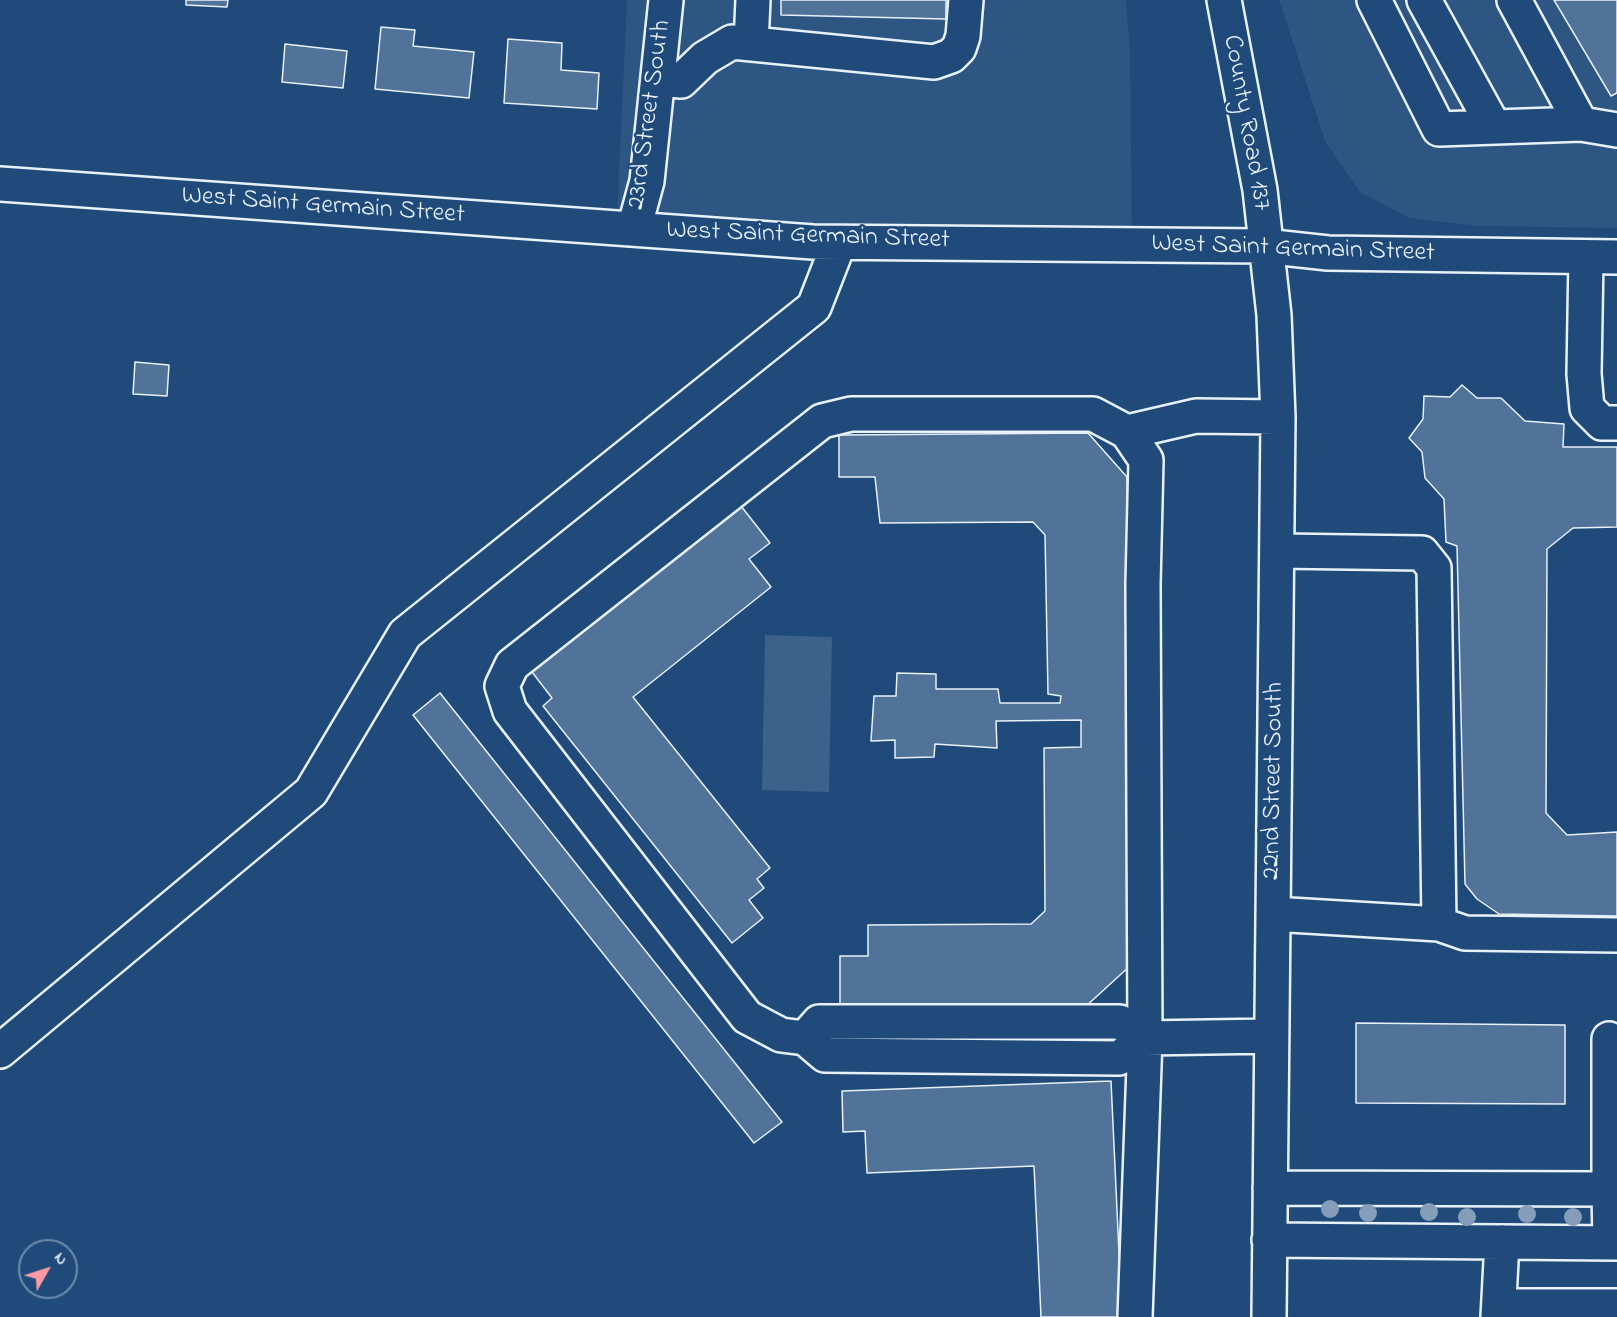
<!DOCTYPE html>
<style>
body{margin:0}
#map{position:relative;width:1617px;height:1317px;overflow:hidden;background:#1f4a7a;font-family:"Indie Flower",sans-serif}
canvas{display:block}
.north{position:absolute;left:18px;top:1239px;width:60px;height:60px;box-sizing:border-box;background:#1f4a7a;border:2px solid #6f8dac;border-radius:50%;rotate:51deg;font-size:16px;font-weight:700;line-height:24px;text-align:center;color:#e8f1f8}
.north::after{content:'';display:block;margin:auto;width:21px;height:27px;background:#ff9aa2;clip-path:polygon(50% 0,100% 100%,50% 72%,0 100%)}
</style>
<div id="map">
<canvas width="1617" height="1317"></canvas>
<div class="north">N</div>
</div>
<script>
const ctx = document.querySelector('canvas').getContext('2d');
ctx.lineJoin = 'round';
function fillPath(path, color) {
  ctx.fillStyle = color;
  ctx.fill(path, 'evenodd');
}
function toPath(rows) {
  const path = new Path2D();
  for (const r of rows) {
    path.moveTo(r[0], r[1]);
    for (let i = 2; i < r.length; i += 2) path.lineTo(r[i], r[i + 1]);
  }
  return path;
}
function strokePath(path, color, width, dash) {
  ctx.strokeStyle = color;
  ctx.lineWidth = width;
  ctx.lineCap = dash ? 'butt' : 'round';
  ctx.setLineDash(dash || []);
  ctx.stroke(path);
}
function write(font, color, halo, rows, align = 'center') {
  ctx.font = font + ' "Indie Flower",sans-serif';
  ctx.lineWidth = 5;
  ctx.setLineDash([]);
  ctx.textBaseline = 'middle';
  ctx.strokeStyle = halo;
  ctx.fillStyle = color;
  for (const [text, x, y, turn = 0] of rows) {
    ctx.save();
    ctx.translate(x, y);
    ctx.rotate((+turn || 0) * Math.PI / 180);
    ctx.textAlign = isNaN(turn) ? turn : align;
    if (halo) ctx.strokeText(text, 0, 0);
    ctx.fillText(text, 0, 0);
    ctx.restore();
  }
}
fillPath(toPath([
 [627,0,1126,0,1130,54,1132,236,617,217],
 [1279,0,1617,0,1617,228,1475,226,1410,218,1360,192,1326,143]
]), '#2e5683');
fillPath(toPath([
 [765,635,832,637,829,792,762,790]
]), '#3c628c');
const building = toPath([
 [186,0,228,0,227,7,186,5,186,0],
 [781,0,946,0,946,19,781,15,781,0],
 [1554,0,1617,0,1617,93,1611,96,1554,0],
 [381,27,415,30,413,46,474,52,469,98,375,89,381,27],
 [508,39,562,43,561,70,599,73,597,109,504,103,508,39],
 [285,44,347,51,343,88,282,82,285,44],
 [135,362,169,365,167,396,133,394,135,362],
 [1462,385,1477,398,1501,398,1525,421,1564,424,1563,447,1617,447,1617,527,1573,528,1547,549,1546,813,1567,835,1617,832,1617,916,1499,914,1477,899,1465,884,1457,546,1446,542,1444,499,1425,478,1422,452,1409,438,1423,419,1424,396,1450,397,1462,385],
 [1088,433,1127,477,1131,965,1084,1008,840,1009,840,956,868,956,868,925,1031,924,1045,911,1044,748,1081,747,1081,720,996,721,997,748,935,744,934,757,895,758,895,740,871,741,874,696,896,696,897,673,936,674,936,689,998,689,1000,703,1060,703,1061,696,1048,694,1045,535,1033,522,880,523,875,477,839,477,839,435,1088,433],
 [741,506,770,543,749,559,771,587,633,697,770,868,757,879,764,888,749,900,763,918,732,943,543,706,552,698,532,672,741,506],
 [440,693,782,1122,754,1143,413,715,440,693],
 [1356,1023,1565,1025,1565,1104,1356,1103,1356,1023],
 [1111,1081,1122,1317,1041,1317,1034,1166,867,1173,865,1131,843,1132,842,1091,1111,1081]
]);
fillPath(building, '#517399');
strokePath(building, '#e8f1f8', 1.5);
const minor = toPath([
 [1224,0,1260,190,1274,315,1278,417,1269,1317],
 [1374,0,1439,129,1581,124,1514,0],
 [1424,0,1494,127],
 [751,44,753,0],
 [658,79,681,81,705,58,732,42,934,62,951,56,959,48,963,36,966,0],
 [1581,124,1617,130],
 [0,184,813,242,1264,246],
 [634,229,647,181,666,0],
 [1586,257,1584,374,1587,408,1602,423,1617,423],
 [1127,432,1196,416,1278,417],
 [1278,551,1422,553,1434,568,1439,924],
 [1273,914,1439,924,1465,933,1617,935],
 [805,1038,819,1022,1120,1022,1145,1038,1271,1036],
 [0,1051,311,792,405,634,814,307,839,243],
 [1270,1188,1609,1189,1609,1039],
 [1609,1189,1610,1243],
 [1269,1240,1617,1243],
 [1499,1306,1617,1306],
 [1135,1317,1145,1038,1143,584,1146,460,1127,432,1093,414,851,414,822,421,512,665,502,686,510,711,747,1017,781,1035,805,1038,825,1055,1119,1058,1145,1038],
 [1498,1317,1502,1242]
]);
const major = toPath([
 [1264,246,1328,253,1617,257]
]);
strokePath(minor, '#e8f1f8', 38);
strokePath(major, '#e8f1f8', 38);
strokePath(minor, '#1f4a7a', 33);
strokePath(major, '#1f4a7a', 33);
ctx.fillStyle = '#849eb9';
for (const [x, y] of [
 [1330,1209],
 [1429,1212],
 [1368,1213],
 [1527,1214],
 [1467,1217],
 [1573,1217]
]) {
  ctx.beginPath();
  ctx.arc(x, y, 9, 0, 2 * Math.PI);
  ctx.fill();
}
write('26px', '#e8f1f8', '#1f4a7a', [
 ["23rd Street South",651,115,-82],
 ["County Road 137",1245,123,80],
 ["West Saint Germain Street",323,207,4],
 ["West Saint Germain Street",808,237,2],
 ["West Saint Germain Street",1293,250,2],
 ["22nd Street South",1275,781,-89]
]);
</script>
